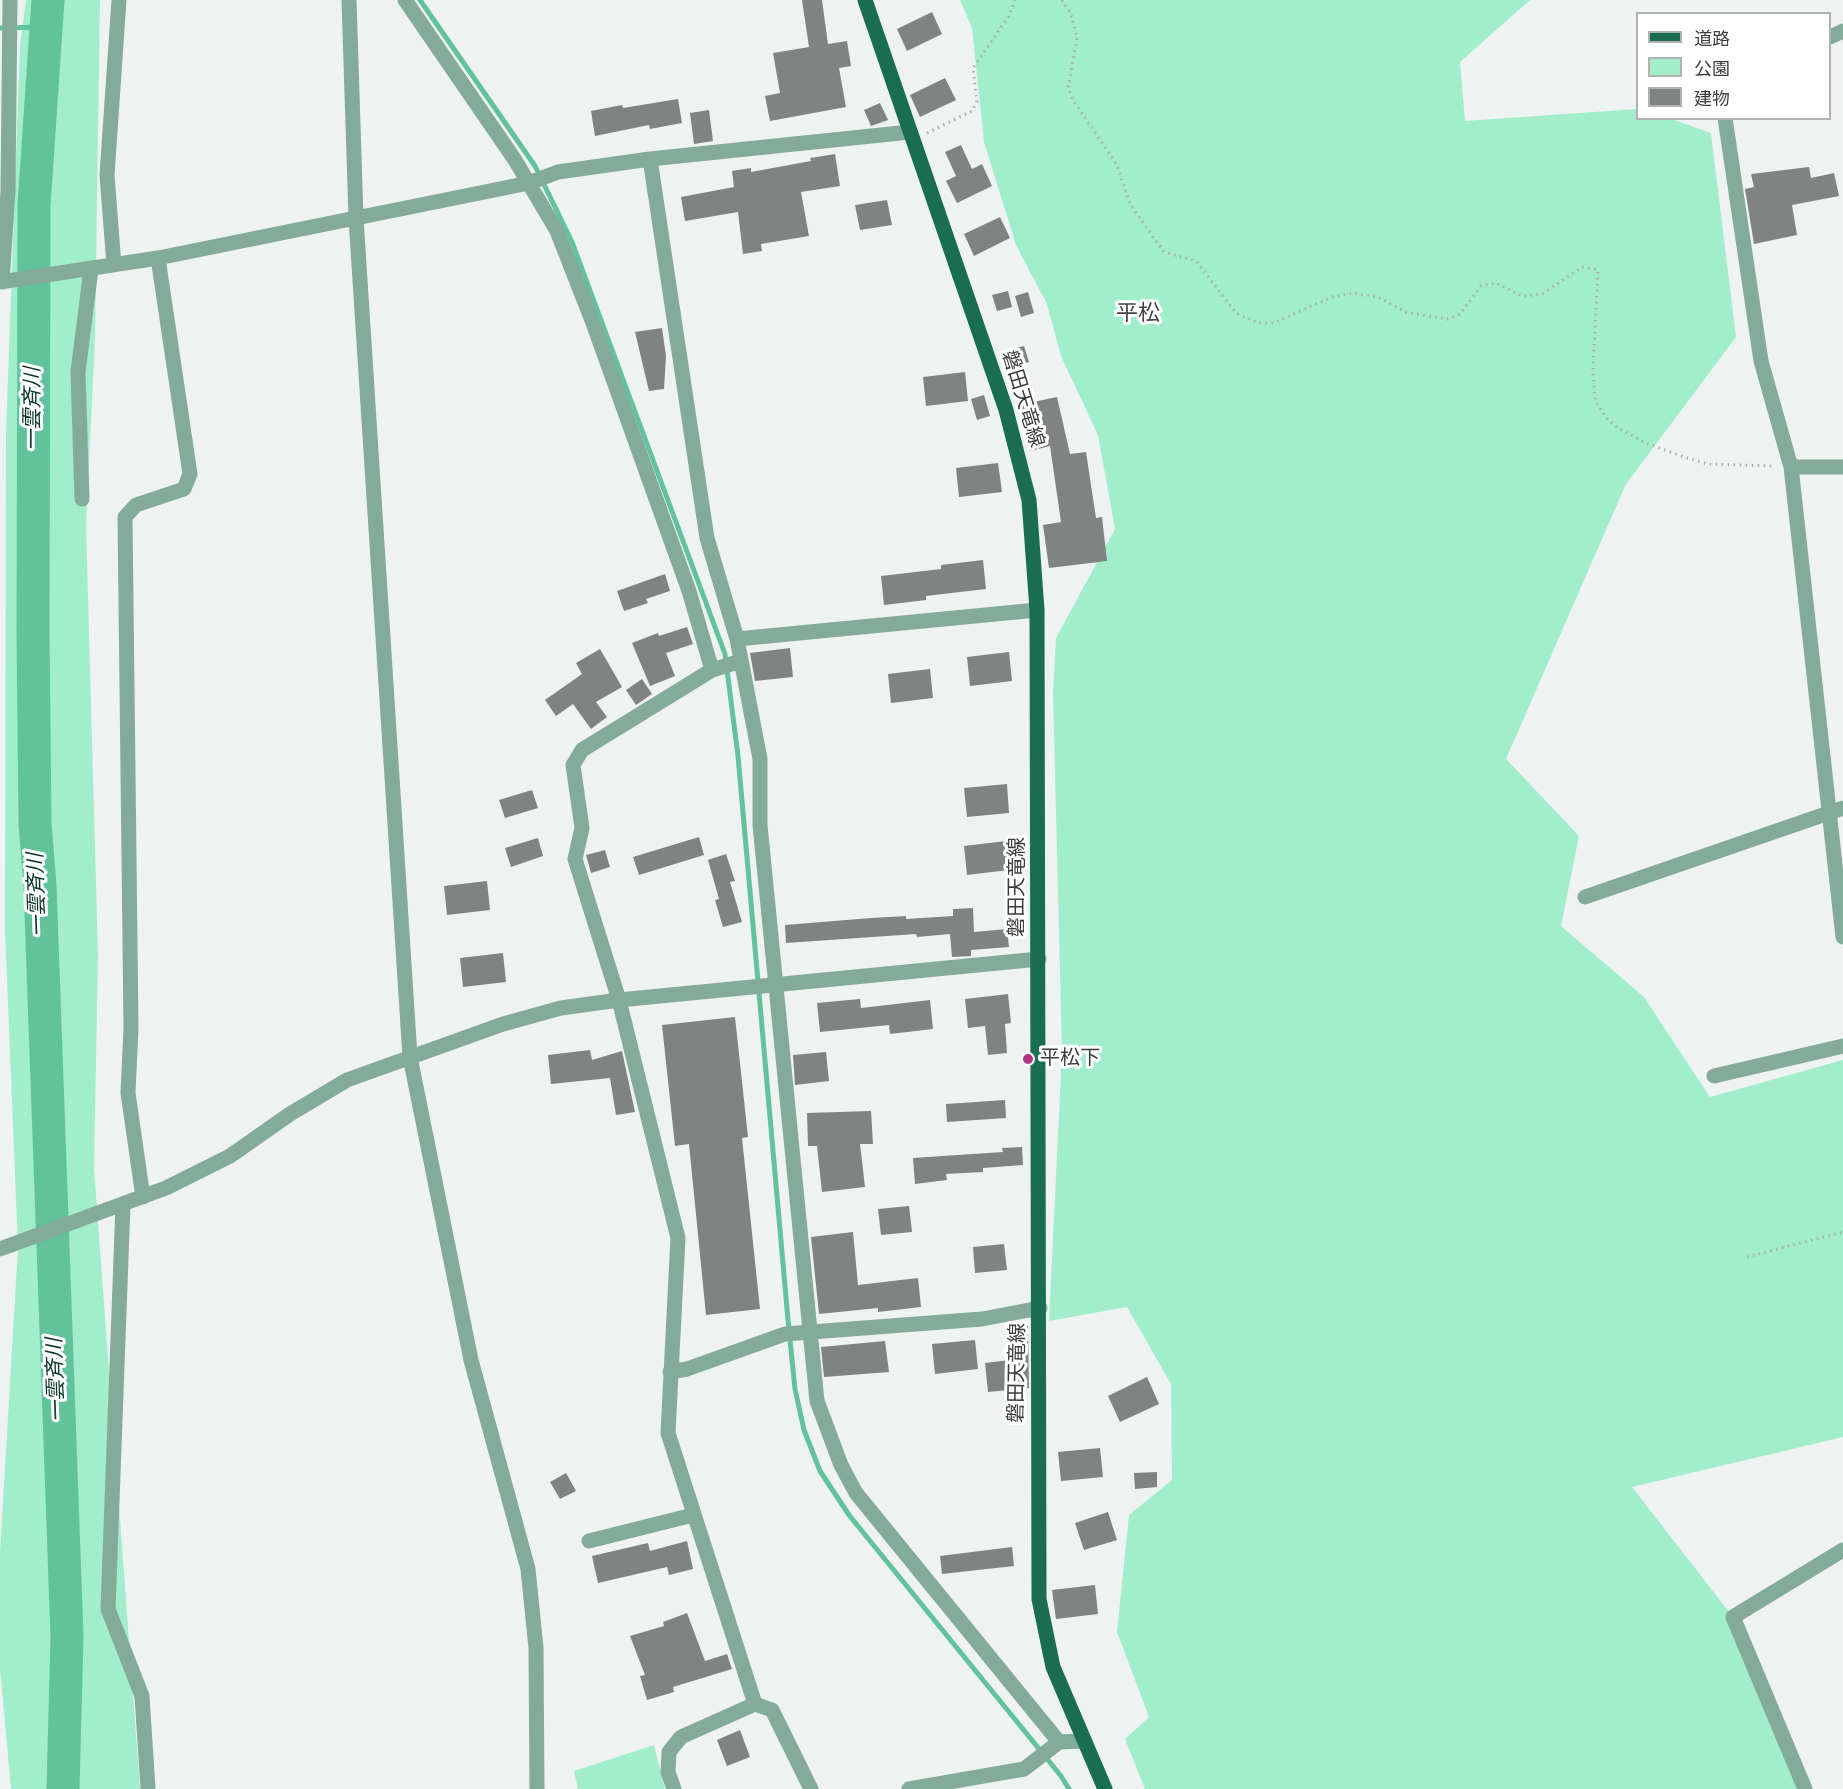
<!DOCTYPE html>
<meta charset="utf-8">
<style>
body{margin:0}
#map{position:relative;width:1843px;height:1789px;overflow:hidden;background:#eef3f1;font-family:Roboto,"Noto Sans JP",sans-serif}
canvas{display:block}
.legend{position:absolute;left:1636px;top:12px;width:195px;height:108px;box-sizing:border-box;background:#fff;border:2px solid #b1b1b1;margin:0;padding:8px 10px;list-style:none;font-size:18px;color:#3b3d3c}
.legend li{display:flex;align-items:center;gap:12px;height:30px}
.legend b{width:30px;border:2px solid #b1b1b1}
</style>
<div id="map">
<canvas width="1843" height="1789"></canvas>
<ul class="legend">
<li><b style="height:8px;background:#196e51"></b>道路</li>
<li><b style="height:16px;background:#a1edcc"></b>公園</li>
<li><b style="height:16px;background:#7f8381"></b>建物</li>
</ul>
</div>
<script>
const ctx = document.querySelector('canvas').getContext('2d');
ctx.lineJoin = 'round';
function fillPath(path, color) {
  ctx.fillStyle = color;
  ctx.fill(path, 'evenodd');
}
function toPath(rows) {
  const path = new Path2D();
  for (const r of rows) {
    path.moveTo(r[0], r[1]);
    for (let i = 2; i < r.length; i += 2) path.lineTo(r[i], r[i + 1]);
  }
  return path;
}
function strokePath(path, color, width, dash) {
  ctx.strokeStyle = color;
  ctx.lineWidth = width;
  ctx.lineCap = dash ? 'butt' : 'round';
  ctx.setLineDash(dash || []);
  ctx.stroke(path);
}
function write(font, color, halo, rows, align = 'center') {
  ctx.font = font + ' Roboto,"Noto Sans JP",sans-serif';
  ctx.lineWidth = 6;
  ctx.setLineDash([]);
  ctx.textBaseline = 'middle';
  ctx.strokeStyle = halo;
  ctx.fillStyle = color;
  for (const [text, x, y, turn = 0] of rows) {
    ctx.save();
    ctx.translate(x, y);
    ctx.rotate((+turn || 0) * Math.PI / 180);
    ctx.textAlign = isNaN(turn) ? turn : align;
    if (halo) ctx.strokeText(text, 0, 0);
    ctx.fillText(text, 0, 0);
    ctx.restore();
  }
}
fillPath(toPath([
 [26,0,100,0,95,337,86,525,98,955,94,1168,140,1789,11,1789,0,1668,0,1553,18,1248,5,931,6,432,20,46],
 [960,0,1530,0,1460,62,1465,121,1637,109,1638,118,1671,119,1711,133,1736,337,1626,484,1506,759,1579,836,1561,926,1644,997,1710,1097,1843,1060,1843,1437,1632,1487,1733,1617,1805,1789,1145,1789,1125,1739,1149,1717,1117,1632,1129,1515,1172,1480,1171,1384,1127,1307,1049,1321,1062,1052,1053,694,1056,638,1115,529,1098,435,1061,356,1047,304,1016,245,984,142,972,28],
 [654,1745,665,1789,578,1789,574,1771]
]), '#a1edcc');
strokePath(toPath([
 [420,0,535,166,572,242,725,654,738,756,788,1320,795,1389,804,1430,820,1471,849,1515,1061,1776,1069,1789],
 [0,28,46,27]
]), '#62c29b', 5);
strokePath(toPath([
 [48,0,34,205,33,632,35,824,40,885,67,1637,63,1789]
]), '#62c29b', 33);
fillPath(toPath([
 [802,0,822,0,828,44,847,41,851,66,839,68,846,107,770,121,765,96,780,93,773,53,809,47],
 [932,12,942,34,907,51,897,29],
 [945,78,956,100,920,117,910,95],
 [678,99,682,123,650,129,649,125,595,136,591,111,622,105,623,108],
 [880,103,888,120,871,126,864,110],
 [709,110,713,141,694,144,690,113],
 [961,145,972,169,982,164,992,186,957,203,946,181,956,176,945,152],
 [835,154,840,186,801,192,809,236,761,244,762,251,743,254,738,212,685,221,681,197,734,187,732,171,751,168,751,172,811,161,810,158],
 [1809,167,1811,178,1834,173,1839,196,1792,205,1797,235,1754,244,1745,189,1754,187,1751,174],
 [887,200,892,225,860,230,855,205],
 [1000,217,1010,238,974,256,964,234],
 [1008,291,1012,307,997,311,992,295],
 [1028,292,1034,313,1021,317,1015,296],
 [662,328,666,356,664,389,649,391,635,332],
 [1024,346,1029,362,1013,366,1009,350],
 [965,372,968,401,926,406,923,377],
 [984,395,990,416,977,420,971,399],
 [1057,397,1070,454,1086,452,1096,518,1102,517,1107,561,1049,568,1043,525,1061,522,1050,446,1030,451,1019,405],
 [998,463,1002,492,959,497,956,468],
 [983,560,986,589,926,596,926,600,884,605,881,576,941,569,941,565],
 [665,574,670,591,646,599,648,603,624,611,617,591],
 [687,627,693,644,666,653,675,676,650,686,632,643,658,633,659,636],
 [790,648,793,677,755,681,750,653],
 [600,649,622,687,596,702,607,717,591,729,573,704,556,716,545,700,582,674,576,663],
 [1009,652,1012,681,970,686,967,657],
 [930,669,933,698,891,703,888,674],
 [642,679,652,694,636,705,626,690],
 [1007,784,1009,813,967,817,964,788],
 [532,790,538,808,505,818,499,800],
 [699,837,704,855,639,875,633,857],
 [538,838,543,856,511,867,505,848],
 [1006,841,1009,870,967,875,964,846],
 [605,850,610,867,591,873,586,855],
 [726,854,735,881,730,882,742,922,723,927,715,900,719,899,708,860],
 [487,881,490,910,447,915,444,886],
 [973,908,974,932,1007,929,1009,947,971,950,971,956,952,957,950,934,917,937,916,934,786,943,785,925,871,918,906,916,906,919,953,916,953,909],
 [503,953,506,982,463,987,460,958],
 [1008,994,1011,1023,1005,1024,1007,1053,988,1055,985,1026,968,1028,965,999],
 [860,999,861,1008,930,1000,933,1029,890,1034,889,1025,820,1032,817,1003],
 [735,1017,748,1137,742,1138,760,1309,706,1315,689,1144,675,1146,662,1025],
 [590,1050,592,1060,622,1051,635,1112,616,1115,610,1078,551,1084,548,1055],
 [826,1052,829,1081,795,1085,793,1055],
 [1005,1100,1006,1118,947,1122,946,1104],
 [871,1111,873,1144,860,1144,865,1187,822,1192,817,1146,808,1146,807,1113],
 [1022,1147,1023,1165,983,1168,983,1172,946,1174,947,1180,915,1184,913,1158,1003,1152,1002,1148],
 [909,1206,912,1232,881,1235,878,1209],
 [853,1232,858,1285,918,1278,921,1307,878,1312,878,1308,819,1314,811,1237],
 [1004,1244,1007,1270,975,1273,973,1247],
 [1028,1326,1029,1388,988,1392,985,1363,1010,1360,1008,1328],
 [975,1340,978,1369,935,1374,932,1344],
 [885,1341,889,1372,824,1377,821,1347],
 [1147,1377,1159,1404,1120,1422,1108,1396],
 [1100,1448,1103,1477,1061,1481,1058,1452],
 [1157,1472,1157,1487,1135,1489,1134,1473],
 [566,1473,576,1491,560,1499,550,1482],
 [1108,1512,1117,1540,1084,1550,1075,1523],
 [687,1541,693,1569,669,1575,667,1567,598,1583,592,1556,648,1543,650,1551],
 [1012,1547,1014,1566,942,1574,940,1556],
 [1095,1585,1098,1614,1056,1619,1052,1590],
 [687,1613,705,1661,727,1654,732,1669,673,1687,674,1692,647,1700,640,1676,645,1675,630,1636,664,1626,663,1622],
 [740,1730,750,1757,727,1766,717,1740]
]), '#7f8381');
strokePath(toPath([
 [1062,0,1071,14,1077,38,1068,88,1075,103,1117,165,1130,204,1164,252,1196,261,1236,313,1258,323,1273,323,1332,297,1352,293,1378,297,1406,312,1447,319,1460,314,1481,286,1496,283,1522,296,1542,294,1582,267,1598,270,1593,369,1595,401,1608,420,1620,429,1646,443,1684,457,1707,464,1774,466],
 [927,133,972,111,977,101,973,68,1009,16,1015,0],
 [1747,1257,1843,1232]
]), '#a9adab', 3, [1.5, 4.5]);
strokePath(toPath([
 [349,0,356,218,410,1057,471,1360,528,1569,536,1648,537,1789],
 [405,0,515,160,557,231,593,323,689,591,712,670],
 [1830,37,1843,31],
 [1725,118,1761,361,1791,467,1843,937],
 [650,159,910,132],
 [114,265,107,175,119,0],
 [0,282,158,258,529,183,558,172,650,159,707,538,737,639,760,759,760,825,817,1401,841,1465,856,1493,1059,1742,1083,1741],
 [2,282,8,191,10,0],
 [1791,467,1843,467],
 [82,499,78,372,91,269],
 [737,639,1037,610],
 [741,661,712,670,582,750,573,765,582,828,575,859,619,1000,678,1238,668,1433,755,1704],
 [1585,897,1843,808],
 [1714,1076,1843,1046],
 [143,1197,128,1093,131,1028,125,517,136,505,184,489,190,474,158,258],
 [123,1204,108,1609,142,1696,148,1789],
 [0,1249,166,1188,230,1156,290,1114,347,1080,503,1024,561,1008,619,1000,1039,959],
 [670,1372,687,1369,785,1334,982,1319,1040,1308],
 [589,1541,693,1515],
 [674,1789,668,1772,669,1752,681,1737,755,1704,772,1710,811,1789],
 [909,1789,1024,1769,1059,1742],
 [1805,1789,1733,1617,1843,1550]
]), '#84aa99', 15);
strokePath(toPath([
 [865,0,1006,410,1029,500,1037,610,1039,1599,1053,1667,1105,1789]
]), '#196e51', 15);
for (const [x, y, r, color] of [
 [1028,1059,6,"#b03484"]
]) {
  const dot = new Path2D();
  dot.arc(x, y, r, 0, 2 * Math.PI);
  ctx.fillStyle = color;
  ctx.fill(dot);
  strokePath(dot, '#fff', 2);
}
write('20px', '#3b3d3c', '#fff', [
 ["磐田天竜線",1022,399,73],
 ["磐田天竜線",1018,887,-90],
 ["磐田天竜線",1018,1373,-89]
]);
write('20px', '#3b3d3c', '#fff', [
 ["平松下",1040,1059]
], 'left');
write('italic 21px', '#0c3828', '#fff', [
 ["一雲斉川",34,409,-90],
 ["一雲斉川",38,895,-92],
 ["一雲斉川",57,1380,-92]
]);
write('22px', '#414543', '#fff', [
 ["平松",1138,314]
]);
</script>
